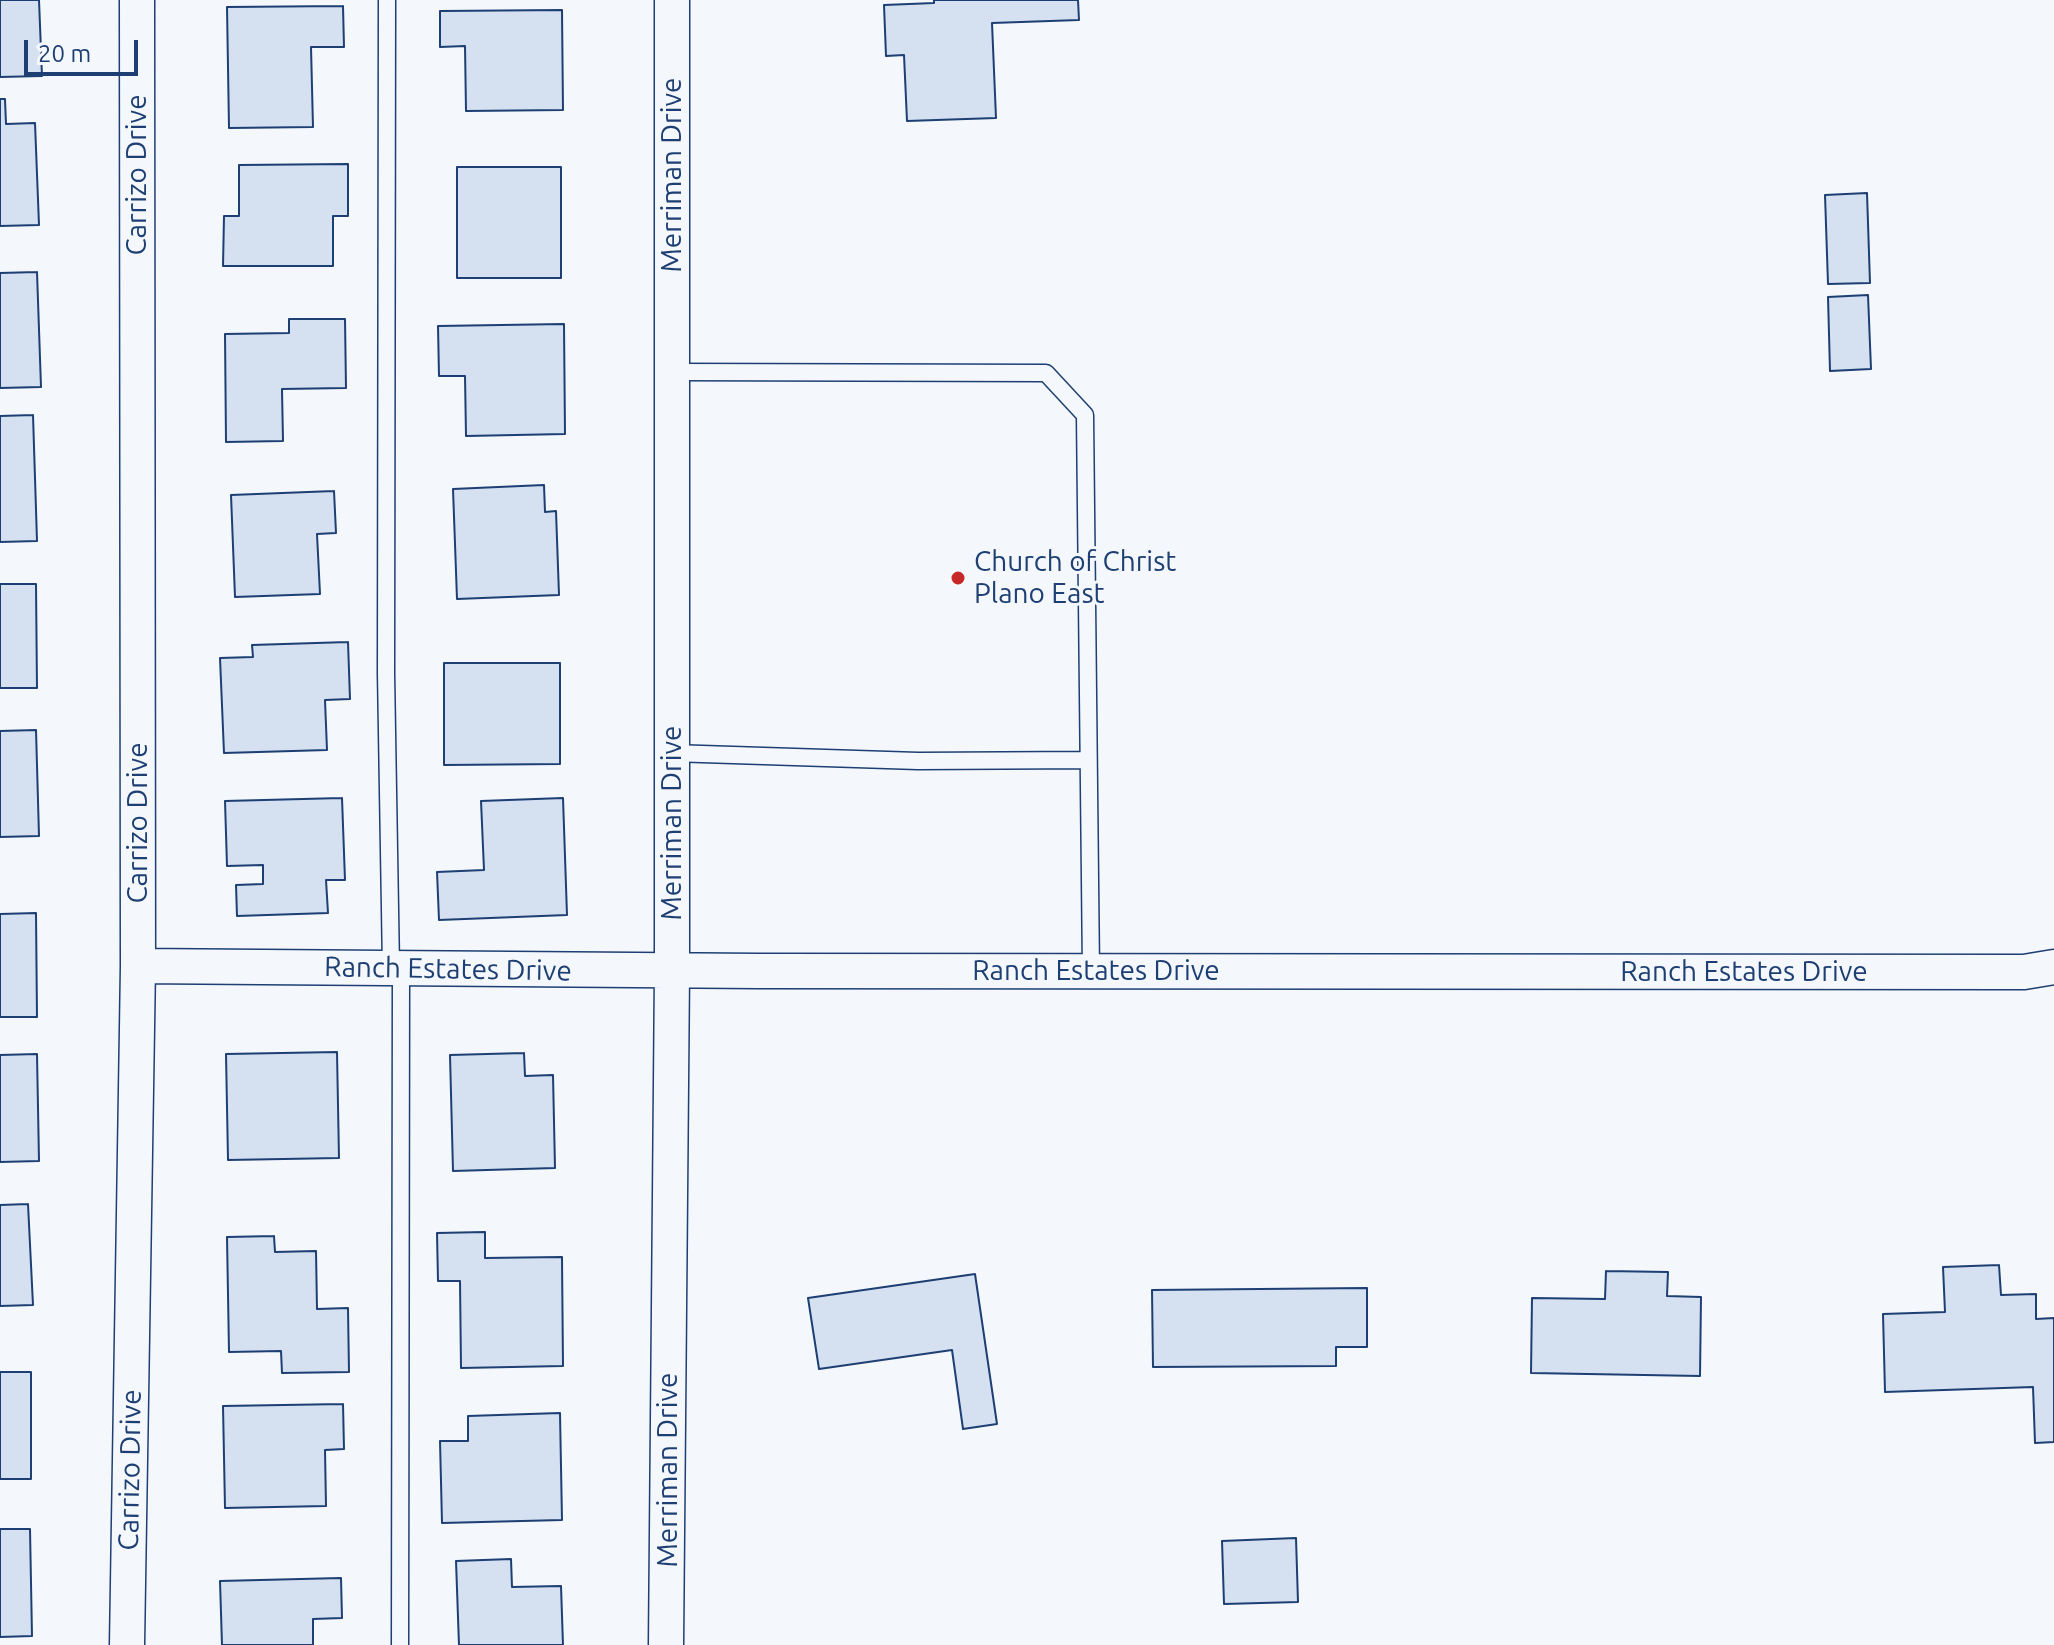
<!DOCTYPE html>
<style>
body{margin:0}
#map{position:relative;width:2054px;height:1645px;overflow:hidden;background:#f4f7fb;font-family:Ubuntu,sans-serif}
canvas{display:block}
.scale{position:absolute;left:24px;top:40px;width:114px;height:36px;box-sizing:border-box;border:4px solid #1d3f73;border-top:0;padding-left:10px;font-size:24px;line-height:28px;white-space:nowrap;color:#1d3f73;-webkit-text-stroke:6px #f4f7fb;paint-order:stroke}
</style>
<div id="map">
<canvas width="2054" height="1645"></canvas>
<div class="scale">20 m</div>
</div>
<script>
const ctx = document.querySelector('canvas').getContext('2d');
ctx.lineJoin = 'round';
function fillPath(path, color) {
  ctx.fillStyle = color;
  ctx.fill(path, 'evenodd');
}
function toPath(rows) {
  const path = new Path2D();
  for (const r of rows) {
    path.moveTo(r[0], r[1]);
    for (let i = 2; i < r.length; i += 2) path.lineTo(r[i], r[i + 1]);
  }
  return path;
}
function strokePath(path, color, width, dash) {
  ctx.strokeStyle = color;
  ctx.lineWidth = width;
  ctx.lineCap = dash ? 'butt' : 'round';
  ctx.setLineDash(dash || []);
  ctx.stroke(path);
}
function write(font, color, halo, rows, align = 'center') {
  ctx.font = font + ' Ubuntu,sans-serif';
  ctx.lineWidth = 6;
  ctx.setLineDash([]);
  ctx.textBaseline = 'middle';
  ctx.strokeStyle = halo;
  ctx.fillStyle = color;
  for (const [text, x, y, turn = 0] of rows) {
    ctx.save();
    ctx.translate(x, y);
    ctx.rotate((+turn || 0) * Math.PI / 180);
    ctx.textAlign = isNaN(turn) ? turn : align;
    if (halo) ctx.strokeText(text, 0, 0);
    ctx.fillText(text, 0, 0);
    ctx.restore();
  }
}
const building = toPath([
 [0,0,39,0,42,76,0,77,0,0],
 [934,0,1078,0,1079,20,992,23,996,118,907,121,904,55,886,56,884,5,934,3,934,0],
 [343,6,344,47,311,47,313,127,229,128,227,7,343,6],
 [562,10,563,110,466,111,465,46,440,47,440,11,562,10],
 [0,99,5,99,6,124,35,123,39,225,0,226,0,99],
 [348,164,348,216,333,216,333,266,223,266,224,216,239,216,239,165,348,164],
 [457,167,561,167,561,278,457,278,457,167],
 [1867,193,1870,283,1828,284,1825,195,1867,193],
 [37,272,41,387,0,388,0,273,37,272],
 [1868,295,1871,369,1830,371,1828,297,1868,295],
 [289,319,345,319,346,388,282,389,283,441,226,442,225,334,289,333,289,319],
 [564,324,565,434,466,436,465,376,439,376,438,326,564,324],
 [33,415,37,541,0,542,0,416,33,415],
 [544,485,545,512,556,511,559,595,457,599,453,489,544,485],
 [334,491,336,533,317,534,320,594,235,597,231,495,334,491],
 [0,584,36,584,37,688,0,688,0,584],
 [348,642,350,699,325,700,327,750,224,753,220,658,253,657,252,645,348,642],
 [444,663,560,663,560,764,444,765,444,663],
 [36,730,39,836,0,837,0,731,36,730],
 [342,798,345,880,326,880,328,913,237,916,236,885,263,884,263,865,227,866,225,801,342,798],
 [563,798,567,915,439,920,437,872,484,870,481,801,563,798],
 [36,913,37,1017,0,1017,0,914,36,913],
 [337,1052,339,1158,228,1160,226,1054,337,1052],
 [524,1053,525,1076,553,1075,555,1168,453,1171,450,1055,524,1053],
 [37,1054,39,1161,0,1162,0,1055,37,1054],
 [28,1204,33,1305,0,1306,0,1205,28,1204],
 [485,1232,485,1258,562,1257,563,1366,461,1368,460,1281,438,1281,437,1233,485,1232],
 [274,1236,275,1252,316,1251,317,1309,348,1308,349,1372,282,1373,281,1351,229,1352,227,1237,274,1236],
 [1999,1265,2001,1295,2036,1294,2036,1319,2054,1318,2054,1442,2035,1443,2033,1387,1885,1392,1883,1314,1945,1312,1943,1267,1999,1265],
 [1606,1271,1668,1272,1667,1296,1701,1297,1700,1376,1531,1373,1532,1298,1605,1299,1606,1271],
 [975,1274,997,1424,963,1429,952,1350,819,1369,808,1298,975,1274],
 [1367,1288,1367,1347,1336,1347,1336,1366,1153,1367,1152,1290,1367,1288],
 [0,1372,31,1372,31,1479,0,1479,0,1372],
 [343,1404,344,1449,325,1450,326,1506,225,1508,223,1406,343,1404],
 [560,1413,562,1520,442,1523,440,1441,468,1441,468,1416,560,1413],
 [0,1529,30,1529,32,1636,0,1637,0,1529],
 [1296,1538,1298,1602,1224,1604,1222,1541,1296,1538],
 [511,1559,512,1587,561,1586,563,1645,459,1645,456,1561,511,1559],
 [341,1578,342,1618,313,1619,313,1645,222,1645,220,1581,341,1578]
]);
fillPath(building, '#d5e0f0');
strokePath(building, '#1d3f73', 2);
const lane = toPath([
 [387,0,386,673,391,968],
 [672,372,1046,373,1085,415,1091,972],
 [671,753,918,761,1088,760],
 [400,1645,401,969]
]);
const street = toPath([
 [138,966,759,971,2024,972,2054,967],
 [127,1645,138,966,137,0],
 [666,1645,672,971,672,0]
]);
strokePath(lane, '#1d3f73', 19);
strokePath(street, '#1d3f73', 37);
strokePath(lane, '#f4f7fb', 16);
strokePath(street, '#f4f7fb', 34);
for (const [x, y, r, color] of [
 [958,578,8,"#c62828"]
]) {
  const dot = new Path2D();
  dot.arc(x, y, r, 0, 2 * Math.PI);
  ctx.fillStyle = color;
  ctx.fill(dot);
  strokePath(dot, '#f4f7fb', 3);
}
write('28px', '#1d3f73', '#f4f7fb', [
 ["Carrizo Drive",137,175,-90],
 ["Merriman Drive",672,175,-90],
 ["Carrizo Drive",138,823,-90],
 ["Merriman Drive",672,823,-90],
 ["Ranch Estates Drive",448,969,1],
 ["Ranch Estates Drive",1096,971],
 ["Ranch Estates Drive",1744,972],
 ["Carrizo Drive",130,1470,-89],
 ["Merriman Drive",668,1470,-90]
]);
write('28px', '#1d3f73', '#f4f7fb', [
 ["Church of Christ",974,562],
 ["Plano East",974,594]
], 'left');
</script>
